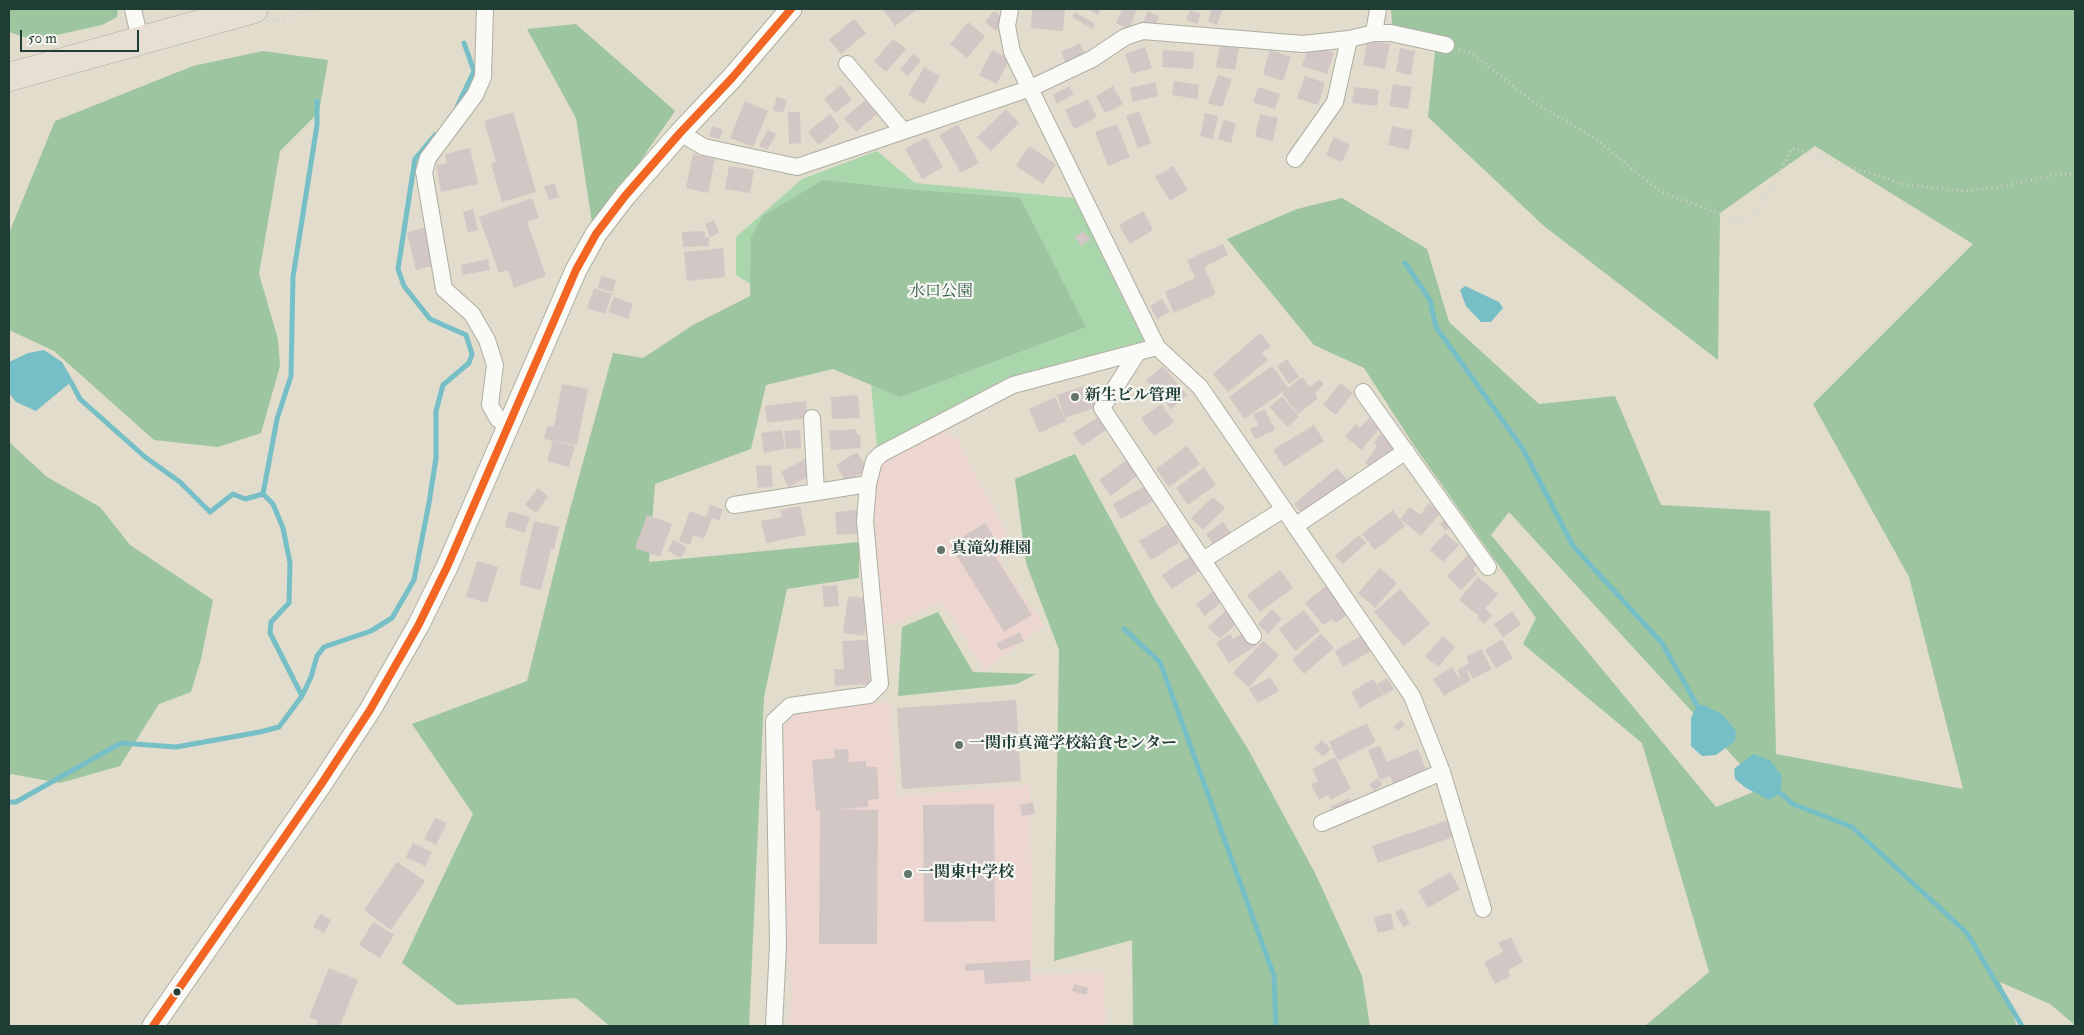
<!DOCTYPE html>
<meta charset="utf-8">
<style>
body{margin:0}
#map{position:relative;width:2084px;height:1035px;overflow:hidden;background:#e1dccb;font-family:"IM FELL Double Pica",serif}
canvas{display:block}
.frame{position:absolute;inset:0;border:10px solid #1f3d34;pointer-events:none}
.scale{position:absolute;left:20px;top:30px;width:119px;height:22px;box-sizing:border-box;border:2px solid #1f3d34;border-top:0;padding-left:6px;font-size:15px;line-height:18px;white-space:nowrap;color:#1f3d34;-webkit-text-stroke:4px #f6f6f2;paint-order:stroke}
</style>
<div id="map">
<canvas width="2084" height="1035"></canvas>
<div class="frame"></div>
<div class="scale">50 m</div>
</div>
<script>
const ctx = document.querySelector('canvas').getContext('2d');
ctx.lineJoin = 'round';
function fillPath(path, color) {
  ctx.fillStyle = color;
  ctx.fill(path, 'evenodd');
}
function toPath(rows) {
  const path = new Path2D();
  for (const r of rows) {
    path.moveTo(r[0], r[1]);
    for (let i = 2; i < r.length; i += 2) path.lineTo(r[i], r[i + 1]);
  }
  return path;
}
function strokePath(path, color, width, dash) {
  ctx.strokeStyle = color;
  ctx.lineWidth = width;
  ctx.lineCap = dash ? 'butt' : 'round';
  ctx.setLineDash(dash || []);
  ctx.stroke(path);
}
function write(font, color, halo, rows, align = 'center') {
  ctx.font = font + ' "IM FELL Double Pica","Noto Serif JP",serif';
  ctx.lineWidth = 4.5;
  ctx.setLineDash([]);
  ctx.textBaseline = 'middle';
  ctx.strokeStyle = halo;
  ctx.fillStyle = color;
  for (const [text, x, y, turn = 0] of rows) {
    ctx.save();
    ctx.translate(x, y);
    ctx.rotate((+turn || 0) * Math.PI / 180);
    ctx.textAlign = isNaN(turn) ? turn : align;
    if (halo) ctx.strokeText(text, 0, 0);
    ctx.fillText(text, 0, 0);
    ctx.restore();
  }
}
fillPath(toPath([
 [939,430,958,440,1010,541,999,560,1044,626,984,670,942,601,892,625,883,625,872,480,882,459],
 [890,702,897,796,1030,785,1033,975,1103,973,1106,1026,789,1026,792,992,791,970,784,952,784,727,797,712]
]), '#edd5d0');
fillPath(toPath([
 [877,151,915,183,1074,198,1144,341,1009,377,877,446,870,374,782,303,736,275,736,237,802,179]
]), '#aad6ac');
fillPath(toPath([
 [9,9,118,9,117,17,102,25,34,40,9,32],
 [1391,9,2075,9,2075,1025,2050,1004,2000,982,2017,1026,1645,1026,1709,972,1642,743,1523,644,1536,618,1415,447,1364,368,1314,345,1227,239,1297,209,1342,198,1427,249,1449,322,1539,404,1615,396,1661,505,1770,511,1776,754,1963,789,1909,577,1813,404,1973,244,1815,146,1720,213,1718,360,1544,226,1428,117,1436,43,1392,24],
 [1509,512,1762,788,1761,789,1716,807,1491,535],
 [576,24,675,111,593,229,576,118,527,29],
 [263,51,328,60,319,112,280,151,259,274,278,339,280,366,261,433,218,447,154,440,54,351,9,330,9,233,55,121,193,66],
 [823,180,904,189,1020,198,1086,327,900,397,833,369,766,385,751,449,655,484,649,562,859,542,859,578,787,589,764,697,749,1026,610,1026,576,998,457,1005,402,963,473,814,412,724,527,681,566,524,613,353,643,358,693,325,750,296,751,237,763,216],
 [9,442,47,477,100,507,130,545,213,600,201,659,191,692,159,704,120,766,60,783,11,774,9,777],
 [1075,454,1156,602,1248,749,1316,875,1362,976,1370,1026,1133,1026,1132,940,1054,961,1059,650,1026,563,1015,479],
 [938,612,973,672,1036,674,1017,684,898,696,902,627]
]), '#9dc5a0');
fillPath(toPath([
 [1465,286,1499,302,1503,308,1491,322,1481,322,1466,306,1460,290],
 [44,350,62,362,72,379,71,382,36,411,16,402,9,393,9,362,28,353],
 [1697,705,1704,705,1723,715,1736,731,1735,741,1716,755,1702,756,1691,746,1691,718],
 [1753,754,1770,760,1782,776,1780,793,1769,800,1746,788,1735,779,1734,769]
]), '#76bfc7');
strokePath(toPath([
 [457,107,474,71,464,43],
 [1405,263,1430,300,1436,327,1523,449,1573,546,1662,643,1697,705],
 [71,382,80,399,145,457,180,482,210,512,233,494,245,499,263,494,273,504,283,528,290,563,289,603,271,622,270,633,302,696],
 [263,494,277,419,291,376,293,277,317,125,317,101],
 [1124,629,1160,662,1274,976,1276,1026],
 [1780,793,1793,804,1852,827,1967,933,2022,1026],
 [9,802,16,802,121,743,176,747,260,732,279,727,302,696,311,677,317,656,324,647,371,631,392,618,414,580,429,503,436,458,436,411,443,385,469,363,472,354,466,335,430,319,404,286,398,269,415,159,435,135]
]), '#76bfc7', 5);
fillPath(toPath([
 [883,9,918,9,895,26],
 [1032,9,1065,9,1063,31,1031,28],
 [1088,9,1101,9,1098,15],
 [1122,9,1137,9,1129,29,1116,23],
 [1212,9,1222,10,1217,25,1208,21],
 [1190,10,1201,14,1197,24,1186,20],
 [994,11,1005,20,996,31,985,22],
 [1148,11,1159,16,1154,29,1142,24],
 [1075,12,1095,24,1092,29,1072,17],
 [854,19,866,33,841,54,829,40],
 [968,22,985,36,967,58,950,44],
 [893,39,906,49,886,72,874,61],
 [1367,40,1390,44,1385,69,1363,65],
 [1080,43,1088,59,1068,68,1061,52],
 [1220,45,1239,48,1235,70,1216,67],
 [1309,45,1334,53,1327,74,1302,66],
 [1145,47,1152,68,1132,74,1125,54],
 [1400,48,1415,51,1411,75,1396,72],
 [992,50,1010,59,997,84,979,75],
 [1163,50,1194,52,1193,69,1162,67],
 [1270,50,1291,57,1283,81,1263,74],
 [913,54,921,60,908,76,900,70],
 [924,67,940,76,924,104,908,95],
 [1218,75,1232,79,1222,107,1208,103],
 [1305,76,1325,83,1318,105,1297,98],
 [1174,81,1199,85,1197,99,1172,95],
 [1155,82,1158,96,1133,102,1130,88],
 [1393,84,1412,87,1408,109,1389,106],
 [841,85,852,100,835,113,824,99],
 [1069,86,1074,94,1057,104,1053,95],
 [1113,86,1123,104,1105,113,1096,96],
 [1258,87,1280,94,1275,109,1253,102],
 [1354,87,1379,90,1377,106,1352,103],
 [777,97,787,100,783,113,773,110],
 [1088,99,1097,117,1074,129,1065,110],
 [865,100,877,114,856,132,844,118],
 [745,101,768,111,753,147,730,138],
 [1006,109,1019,123,991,151,977,137],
 [1139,111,1151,143,1138,148,1126,116],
 [513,112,536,192,502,202,491,163,496,162,484,121],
 [788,112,800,112,801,143,789,144],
 [1205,113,1218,116,1213,139,1200,136],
 [830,114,840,127,819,145,808,132],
 [1260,114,1278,118,1273,141,1255,137],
 [1224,120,1236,124,1231,143,1218,139],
 [958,124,979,163,961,173,939,135],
 [1117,124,1130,157,1108,166,1095,132],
 [712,126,723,130,719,139,709,136],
 [1392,126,1413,130,1409,150,1388,145],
 [768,130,776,134,767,150,759,146],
 [926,137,943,167,922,179,905,149],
 [1334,137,1350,145,1342,162,1326,155],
 [1029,146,1056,164,1043,184,1016,166],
 [470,148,478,184,441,192,436,165,447,163,445,154],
 [693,154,715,159,708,193,686,188],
 [729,166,754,170,750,193,725,189],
 [1173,166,1188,190,1170,201,1155,177],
 [554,183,559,197,549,200,544,187],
 [532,198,539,218,527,222,546,276,514,288,508,270,499,273,479,217],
 [473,209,478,230,468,233,463,212],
 [1143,211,1153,230,1130,244,1119,225],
 [714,220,719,233,710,237,705,224],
 [431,226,440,264,416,270,407,232],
 [705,231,705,237,709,237,709,246,683,247,682,232],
 [1083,231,1090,239,1081,246,1075,237],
 [1223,244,1228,255,1204,267,1216,294,1174,313,1165,292,1195,278,1187,260],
 [723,248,725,277,687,281,684,252],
 [488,259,490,270,463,275,461,265],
 [601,276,616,280,613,292,598,288],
 [594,288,612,294,605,314,587,308],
 [614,297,633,304,628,319,608,312],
 [1162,299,1170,312,1157,319,1150,306],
 [1260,333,1271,346,1262,353,1268,360,1228,392,1213,374],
 [1287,359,1299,377,1289,384,1277,366],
 [1163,366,1187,395,1171,409,1146,380],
 [1272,366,1288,388,1244,419,1229,397],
 [1302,377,1310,387,1319,379,1324,384,1315,393,1318,398,1298,414,1282,393],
 [1093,383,1100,406,1065,418,1057,395],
 [1340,383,1353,393,1336,415,1323,405],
 [562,384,588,389,577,445,544,439,547,426,554,427],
 [858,395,860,418,832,419,831,397],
 [1282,396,1299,417,1287,427,1270,407],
 [1055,397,1066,421,1039,433,1029,409],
 [806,401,808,418,767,423,765,406],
 [1161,404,1174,422,1154,436,1141,418],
 [1265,409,1275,430,1255,439,1250,429,1258,425,1253,414],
 [1103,414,1111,427,1082,446,1073,433],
 [1369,418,1380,428,1361,450,1345,436,1356,424,1360,428],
 [1314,425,1324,441,1284,467,1273,450],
 [856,429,857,435,860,435,861,448,831,450,829,431],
 [782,430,785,449,764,453,761,433],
 [800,430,801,448,786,449,784,431],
 [1380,434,1398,448,1379,473,1365,463,1377,446,1374,443],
 [553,441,575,446,569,467,547,461],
 [1187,446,1200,464,1169,487,1156,469],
 [857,452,868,469,846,482,836,465],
 [1133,455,1145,470,1111,496,1099,480],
 [810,456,819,471,789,487,781,472],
 [771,465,773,487,758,488,756,466],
 [1204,467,1216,485,1188,505,1176,488],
 [1337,468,1353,487,1309,523,1294,504],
 [1145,486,1153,501,1121,519,1113,504],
 [538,488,548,496,536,513,525,505],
 [1213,497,1225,508,1203,530,1191,518],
 [1429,503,1440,513,1421,536,1400,519,1410,507,1420,515],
 [710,505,723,509,719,521,712,518,704,539,693,535,690,545,679,541,690,511,706,517],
 [800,506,806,535,766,543,761,521,782,517,780,510],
 [868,509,870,533,837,535,835,512],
 [1393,510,1405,526,1375,550,1362,534],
 [509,511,530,517,525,533,505,527],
 [647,515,672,524,660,557,635,548],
 [1453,516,1457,524,1445,531,1440,523],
 [1176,519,1184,534,1176,539,1179,543,1151,560,1139,541],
 [534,521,559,527,554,550,551,549,541,590,519,585],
 [1223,522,1235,538,1218,551,1206,534],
 [985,523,997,542,989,546,1032,615,1004,632,950,545],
 [1445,533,1459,545,1443,562,1430,550],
 [1359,535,1366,543,1343,564,1335,556],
 [1189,539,1205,567,1172,589,1162,575,1189,557,1180,545],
 [673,540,687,547,681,558,668,551],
 [1468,555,1477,564,1473,569,1477,574,1461,590,1447,576],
 [477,561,498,567,487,603,466,597],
 [1380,568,1397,583,1375,608,1358,593],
 [1280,570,1293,588,1260,612,1247,595],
 [1478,577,1498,594,1485,609,1492,615,1484,624,1477,618,1479,616,1459,600],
 [837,585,839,606,824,607,822,586],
 [1220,585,1228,596,1205,616,1196,605],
 [1327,585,1349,613,1336,623,1332,619,1323,625,1305,603],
 [1400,589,1430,624,1404,646,1374,612],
 [848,596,870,599,864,636,843,633],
 [1233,604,1245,616,1220,639,1208,627],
 [1272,609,1282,619,1268,634,1258,624],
 [1304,610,1320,631,1295,651,1279,629],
 [1512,611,1521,624,1503,637,1494,624],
 [1247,631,1256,646,1229,663,1216,643,1230,634,1233,639],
 [1020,632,1024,641,1000,651,997,643],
 [1321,634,1334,648,1304,674,1292,660],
 [1364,634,1373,650,1343,667,1335,651],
 [1443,636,1455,647,1438,667,1425,656],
 [1502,639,1513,658,1496,668,1485,650],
 [867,640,870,684,835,686,834,669,844,669,842,641],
 [1263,641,1279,655,1249,687,1233,673],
 [1481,649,1492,669,1473,679,1469,671,1467,672,1471,680,1444,696,1433,679,1452,667,1458,677,1460,676,1457,670,1469,663,1466,657],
 [1270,677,1279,691,1258,703,1249,689],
 [1387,678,1394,689,1384,695,1377,684],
 [1373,679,1383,695,1360,708,1351,692],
 [1016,700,1021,781,902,789,897,708],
 [1401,720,1405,725,1397,731,1394,726],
 [1367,723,1376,742,1338,761,1329,742],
 [1322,740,1331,749,1323,757,1314,748],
 [1380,746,1387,762,1418,749,1428,775,1395,788,1390,776,1380,780,1368,750],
 [848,749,849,762,866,761,866,767,877,767,879,799,868,800,868,807,839,809,878,810,877,944,819,944,820,811,816,811,812,760,835,758,834,750],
 [1335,757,1351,789,1331,800,1328,795,1319,800,1311,784,1318,781,1312,769],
 [1377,778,1382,784,1375,791,1369,785],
 [1349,798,1354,808,1336,817,1331,806],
 [1033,802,1035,814,1022,816,1020,805],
 [994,804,995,921,924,922,923,805],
 [435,818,447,823,436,845,424,839],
 [1448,820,1453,837,1378,863,1372,846],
 [413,843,432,852,425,866,406,857],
 [397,862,425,881,391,930,364,910],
 [1450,872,1460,889,1428,908,1418,891],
 [1402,908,1410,924,1403,927,1395,912],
 [1391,913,1394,929,1378,933,1374,917],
 [320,914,331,920,324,933,313,927],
 [373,922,394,935,380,958,359,945],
 [1511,937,1523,962,1508,970,1511,976,1495,984,1484,962,1503,952,1498,943],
 [1030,960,1031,981,985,984,984,970,965,971,965,964],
 [329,968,358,980,340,1026,316,1026,318,1021,309,1017],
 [1074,984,1088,988,1086,995,1072,991]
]), '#d3c7c6');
const minor = toPath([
 [133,9,140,40],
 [485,9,483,77,475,95,428,158,424,172,444,289,472,314,487,340,495,365,490,405,498,419,508,427],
 [1374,33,1378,9],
 [847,64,903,131],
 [680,133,704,147,797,167,1031,88,1092,59,1125,37,1143,31,1303,44,1349,39,1374,33,1391,33,1446,45],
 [1295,159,1335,102,1349,39],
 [1157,347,1200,387,1412,696,1442,772,1483,909],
 [1138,352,1102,408,1253,636],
 [1363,392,1488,567],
 [812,418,816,492],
 [734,505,868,484],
 [1295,526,1406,451],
 [1203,560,1284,509],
 [1322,823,1442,772],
 [774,1026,778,945,774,721,790,706,869,695,880,684,865,521,868,484,874,461,881,454,1013,385,1157,347,1012,52,1007,26,1010,9]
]);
const tertiary = toPath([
 [153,1026,320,786,370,710,418,626,447,567,576,270,596,234,625,196,680,133,732,78,791,9]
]);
const trunk = toPath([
 [9,77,254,9]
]);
strokePath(minor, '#aeaea2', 18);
strokePath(tertiary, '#aeaea2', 23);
strokePath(trunk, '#aeaea2', 29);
strokePath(toPath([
 [269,22,316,9],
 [1459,50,1474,55,1535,103,1593,137,1661,192,1738,221,1746,219,1756,211,1770,190,1792,148,1903,184,1963,191,1998,187,2059,174,2075,174]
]), '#d1d1cd', 3, [1, 4]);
strokePath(minor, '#fafaf7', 16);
strokePath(tertiary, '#fafaf7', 21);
strokePath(trunk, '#e6e0d4', 28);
strokePath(toPath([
 [153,1026,320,786,370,710,418,626,447,567,576,270,596,234,625,196,680,133,732,78,791,9]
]), '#f26522', 8);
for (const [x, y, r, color] of [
 [1075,397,5,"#637569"],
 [941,550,5,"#637569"],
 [959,745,5,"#637569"],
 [908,874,5,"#637569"],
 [177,992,4.5,"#1f3d34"]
]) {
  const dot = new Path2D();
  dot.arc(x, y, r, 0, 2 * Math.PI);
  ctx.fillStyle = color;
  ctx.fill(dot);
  strokePath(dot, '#f6f6f2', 2);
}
write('16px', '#325b47', '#f6f6f2', [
 ["水口公園",941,293]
]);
write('bold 16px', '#1f3d34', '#f6f6f2', [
 ["新生ビル管理",1085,397],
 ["真滝幼稚園",951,550],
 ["一関市真滝学校給食センター",969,745],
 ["一関東中学校",918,874]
], 'left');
</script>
